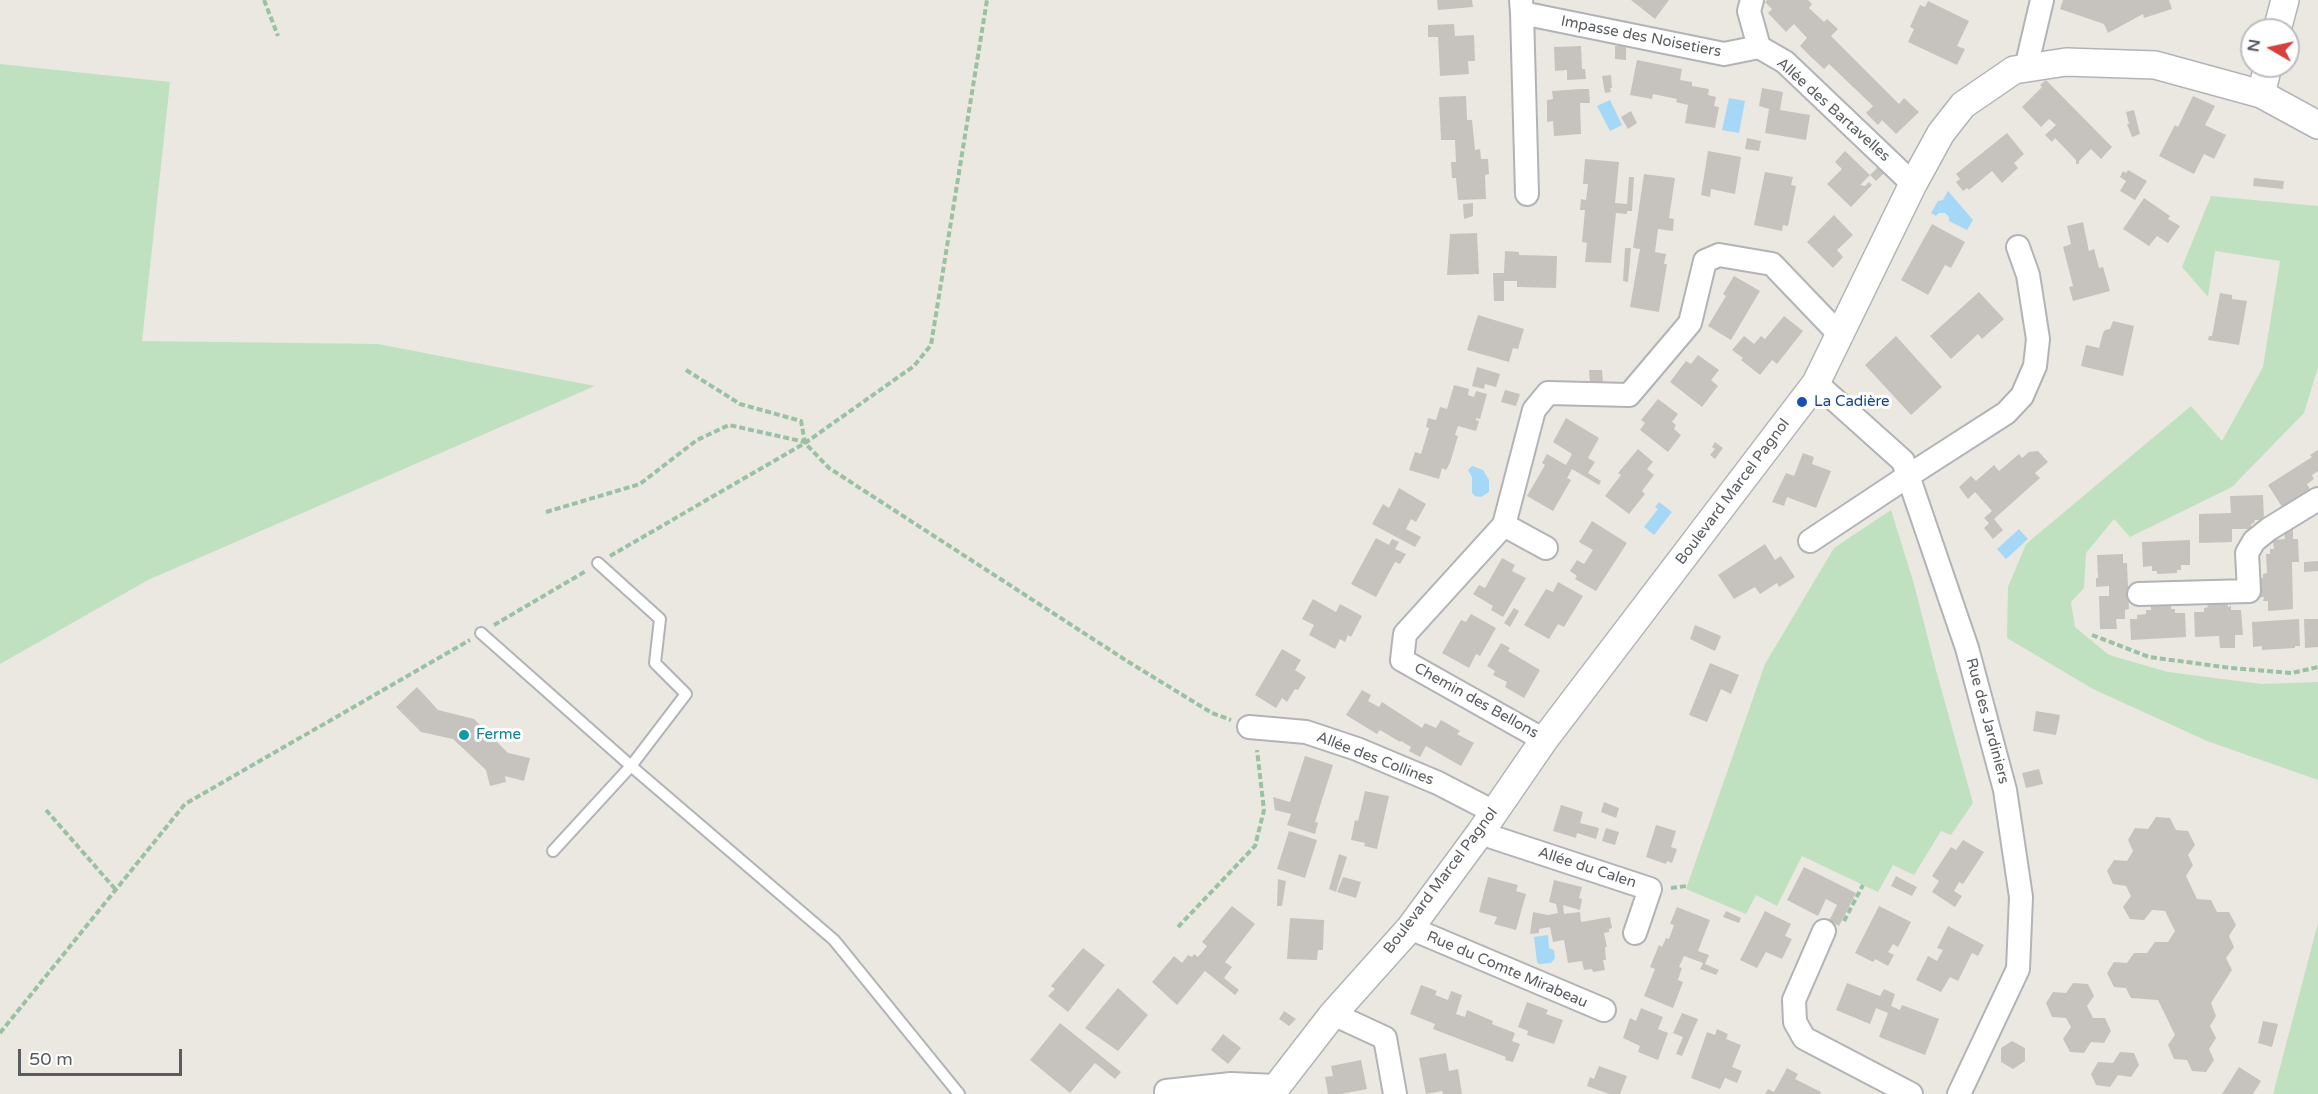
<!DOCTYPE html>
<meta charset="utf-8">
<style>
body{margin:0}
#map{position:relative;width:2318px;height:1094px;overflow:hidden;background:#ebe8e1;font-family:"Varela Round",sans-serif}
canvas{display:block}
.north{position:absolute;left:2240px;top:18px;width:60px;height:60px;box-sizing:border-box;background:#fff;border:2px solid #bdbebf;border-radius:50%;rotate:279deg;font-size:16px;font-weight:700;line-height:24px;text-align:center;color:#595d60}
.north::after{content:'';display:block;margin:auto;width:21px;height:27px;background:#d93e39;clip-path:polygon(50% 0,100% 100%,50% 72%,0 100%)}
.scale{position:absolute;left:18px;top:1049px;width:164px;height:27px;box-sizing:border-box;border:3px solid #595d60;border-top:0;padding-left:8px;font-size:18px;line-height:21px;white-space:nowrap;color:#595d60;-webkit-text-stroke:4px #fff;paint-order:stroke}
</style>
<div id="map">
<canvas width="2318" height="1094"></canvas>
<div class="north">N</div>
<div class="scale">50 m</div>
</div>
<script>
const ctx = document.querySelector('canvas').getContext('2d');
ctx.lineJoin = 'round';
function fillPath(path, color) {
  ctx.fillStyle = color;
  ctx.fill(path, 'evenodd');
}
function toPath(rows) {
  const path = new Path2D();
  for (const r of rows) {
    path.moveTo(r[0], r[1]);
    for (let i = 2; i < r.length; i += 2) path.lineTo(r[i], r[i + 1]);
  }
  return path;
}
function strokePath(path, color, width, dash) {
  ctx.strokeStyle = color;
  ctx.lineWidth = width;
  ctx.lineCap = dash ? 'butt' : 'round';
  ctx.setLineDash(dash || []);
  ctx.stroke(path);
}
function write(font, color, halo, rows, align = 'center') {
  ctx.font = font + ' "Varela Round",sans-serif';
  ctx.lineWidth = 6;
  ctx.setLineDash([]);
  ctx.textBaseline = 'middle';
  ctx.strokeStyle = halo;
  ctx.fillStyle = color;
  for (const [text, x, y, turn = 0] of rows) {
    ctx.save();
    ctx.translate(x, y);
    ctx.rotate((+turn || 0) * Math.PI / 180);
    ctx.textAlign = isNaN(turn) ? turn : align;
    if (halo) ctx.strokeText(text, 0, 0);
    ctx.fillText(text, 0, 0);
    ctx.restore();
  }
}
fillPath(toPath([
 [0,64,170,82,142,341,378,344,595,386,148,580,0,664],
 [2211,196,2318,206,2318,367,2304,413,2232,487,2130,537,2114,519,2086,553,2084,588,2071,602,2075,627,2109,655,2168,672,2262,684,2318,682,2318,780,2207,741,2093,689,2007,638,2008,587,2026,544,2191,406,2222,441,2263,367,2280,261,2215,251,2208,297,2182,267],
 [1891,510,1914,584,1936,670,1973,803,1951,835,1941,831,1914,875,1893,865,1878,892,1802,856,1777,906,1756,895,1746,914,1686,889,1765,664,1834,548],
 [2318,923,2318,1094,2273,1094]
]), '#c0e1bf');
fillPath(toPath([
 [1729,98,1745,101,1739,133,1722,130],
 [1610,100,1622,125,1610,131,1597,106],
 [1948,191,1973,220,1967,230,1949,221,1949,217,1945,213,1939,213,1936,216,1931,213,1938,201,1943,200],
 [1472,466,1483,470,1489,480,1489,492,1481,497,1475,496,1472,493,1472,477,1468,470],
 [1659,502,1672,512,1654,535,1644,527,1658,509,1655,507],
 [2019,529,2028,539,2006,559,1997,549],
 [1548,935,1549,948,1554,950,1555,958,1551,963,1539,964,1537,962,1534,937]
]), '#a5d7f7');
fillPath(toPath([
 [1437,0,1472,0,1473,7,1438,10],
 [1631,0,1669,0,1655,19],
 [1767,0,1808,0,1812,4,1809,8,1824,22,1827,19,1838,29,1831,36,1899,104,1904,98,1919,112,1896,134,1882,120,1878,125,1866,113,1873,106,1829,64,1824,69,1810,56,1800,46,1807,38,1794,24,1786,32,1768,13,1772,9,1765,2],
 [2063,0,2169,0,2172,9,2144,18,2143,14,2108,33,2104,24,2060,9],
 [1928,1,1969,21,1957,46,1965,49,1957,65,1908,42,1914,29,1910,27,1920,5,1925,7],
 [1454,24,1455,36,1474,35,1475,61,1468,61,1469,74,1440,76,1438,37,1428,37,1428,25],
 [1581,46,1582,69,1585,69,1586,79,1567,80,1567,70,1555,71,1554,47],
 [1615,46,1626,46,1626,60,1615,59],
 [1637,60,1682,69,1680,80,1692,82,1692,86,1709,89,1708,95,1716,97,1714,106,1719,107,1715,128,1685,123,1688,105,1676,102,1677,99,1653,94,1652,99,1630,95],
 [1611,75,1612,88,1610,88,1611,92,1605,93,1602,76],
 [2046,80,2112,147,2101,159,2091,149,2079,161,2079,164,2076,164,2076,160,2055,138,2052,142,2045,135,2056,125,2049,119,2041,127,2022,107,2042,87,2040,85],
 [1762,88,1783,92,1780,110,1810,115,1806,140,1765,133,1769,109,1759,106],
 [1580,89,1589,89,1590,103,1580,103,1581,134,1554,136,1553,121,1547,122,1547,100,1553,99,1552,91],
 [1466,96,1467,120,1472,120,1475,150,1480,149,1481,159,1488,159,1489,174,1485,175,1486,199,1458,200,1456,178,1452,178,1451,162,1456,162,1455,140,1441,140,1439,97],
 [2193,96,2215,106,2205,125,2226,135,2214,159,2204,154,2194,174,2159,156,2175,125,2178,127],
 [2134,110,2140,134,2132,137,2127,124,2129,124,2126,112],
 [1631,111,1637,123,1628,129,1621,117],
 [2007,133,2024,154,2014,163,2018,168,2002,183,1992,171,1969,190,1967,188,1963,191,1956,182,1960,179,1956,174],
 [1747,138,1761,141,1759,151,1745,149],
 [1708,151,1741,157,1735,194,1711,189,1710,197,1701,195],
 [1845,151,1870,175,1860,185,1865,186,1869,182,1872,185,1851,207,1827,184,1842,169,1835,162],
 [1585,159,1619,162,1615,203,1627,204,1629,177,1634,177,1632,211,1627,211,1627,214,1616,213,1611,263,1585,262,1587,243,1582,242,1585,210,1580,210,1581,199,1586,200,1588,184,1583,184],
 [1879,166,1885,172,1876,181,1870,175],
 [2128,170,2147,181,2135,200,2120,191,2126,181,2120,177,2123,171,2126,173],
 [1765,172,1793,177,1791,185,1796,186,1788,226,1783,225,1782,231,1754,225],
 [1644,174,1675,178,1669,218,1674,219,1673,231,1658,229,1655,252,1666,254,1664,264,1667,264,1659,312,1630,307,1640,249,1633,248],
 [2254,178,2284,181,2283,189,2253,186],
 [2144,198,2170,216,2168,219,2180,226,2168,243,2157,236,2149,246,2123,229],
 [1473,203,1473,216,1464,219,1463,204],
 [1834,215,1853,235,1837,250,1843,257,1833,268,1807,242],
 [2083,222,2089,251,2094,249,2099,268,2103,267,2110,291,2073,301,2069,287,2073,286,2063,247,2071,244,2067,226],
 [1932,224,1965,242,1951,268,1945,265,1928,295,1901,280],
 [1477,233,1479,274,1447,275,1450,234],
 [1625,248,1631,248,1628,282,1623,281],
 [1505,251,1519,252,1519,255,1557,256,1556,288,1517,287,1517,281,1504,281,1504,301,1494,301,1493,273,1504,273],
 [1734,276,1760,291,1731,340,1708,326,1726,296,1723,294],
 [1979,292,2004,319,1982,339,1978,334,1951,359,1930,336],
 [2220,293,2232,295,2232,299,2247,301,2239,345,2208,340,2209,336,2212,336],
 [1478,315,1524,329,1518,349,1513,348,1509,362,1467,350],
 [1784,316,1803,331,1777,364,1772,360,1760,375,1741,360,1743,358,1732,350,1744,336,1754,344,1761,336,1765,339],
 [2113,321,2134,326,2123,376,2081,366,2086,345,2099,348,2103,333,2105,330,2110,329],
 [1896,336,1942,387,1911,415,1865,365],
 [1698,355,1719,370,1711,380,1718,386,1702,407,1670,382,1686,361,1691,364],
 [1477,367,1500,374,1496,387,1485,384,1484,389,1472,386],
 [1589,370,1602,370,1603,383,1590,383],
 [1454,385,1469,389,1468,395,1474,397,1476,391,1487,394,1480,419,1476,418,1476,420,1479,421,1476,431,1458,426,1455,435,1458,436,1450,463,1446,470,1442,468,1439,479,1409,470,1415,452,1421,454,1429,428,1426,427,1428,418,1436,420,1440,407,1447,409],
 [1505,390,1520,394,1516,406,1501,402],
 [1658,399,1678,414,1672,422,1676,425,1674,429,1681,435,1668,452,1640,430,1645,423,1641,420],
 [1566,418,1599,438,1588,458,1595,462,1588,473,1601,481,1599,485,1572,469,1567,478,1571,480,1553,511,1527,496,1545,465,1542,463,1547,454,1566,465,1572,454,1553,442],
 [1715,442,1723,448,1715,459,1710,455,1715,449,1712,447],
 [1638,449,1653,462,1647,469,1654,475,1642,491,1645,494,1629,514,1605,496,1621,475,1618,473],
 [2318,450,2318,471,2312,475,2314,479,2307,484,2312,493,2284,510,2268,485,2312,457,2310,455],
 [2038,451,2048,462,2035,473,2040,478,1994,519,2003,530,1993,539,1984,528,1989,523,1984,518,1992,511,1975,492,1968,499,1959,487,1971,476,1976,481,1994,465,1999,471,2019,454,2022,458,2029,452],
 [1803,453,1814,457,1812,464,1831,471,1816,508,1787,497,1784,506,1772,502,1786,473,1794,476],
 [1399,488,1426,504,1416,522,1411,519,1406,529,1421,537,1415,547,1372,524,1383,504,1389,508],
 [2263,495,2264,520,2255,520,2254,523,2251,524,2251,529,2232,529,2232,542,2199,543,2199,514,2231,513,2230,496],
 [1592,521,1627,543,1596,591,1575,579,1577,576,1570,571,1577,560,1584,564,1593,550,1579,542],
 [2293,527,2293,539,2298,539,2299,562,2292,562,2293,609,2268,611,2268,601,2263,601,2264,597,2260,597,2260,578,2263,578,2263,574,2267,573,2266,554,2270,554,2270,549,2274,549,2273,540,2285,539,2284,533],
 [1376,538,1389,545,1392,539,1399,542,1395,549,1406,554,1400,564,1395,562,1376,597,1351,584],
 [2190,540,2190,565,2181,565,2181,570,2177,570,2177,573,2157,574,2157,571,2152,571,2152,566,2143,567,2142,542],
 [1765,544,1775,560,1781,556,1795,577,1779,587,1777,583,1760,594,1755,587,1734,599,1718,575],
 [2123,554,2123,563,2127,563,2129,609,2125,610,2125,619,2116,619,2117,629,2100,629,2099,596,2109,596,2109,586,2096,587,2096,578,2098,578,2097,555],
 [1502,558,1515,565,1512,571,1526,578,1503,617,1491,610,1493,606,1473,594,1479,585,1485,588],
 [2318,561,2318,571,2304,572,2304,562],
 [1558,582,1583,596,1564,627,1558,624,1549,639,1524,625,1546,589,1553,592],
 [1313,599,1336,612,1340,604,1362,616,1351,637,1348,635,1345,642,1340,639,1335,649,1309,635,1314,625,1302,619],
 [2227,603,2228,607,2231,606,2231,610,2241,610,2243,635,2235,635,2235,648,2220,648,2219,636,2195,637,2194,612,2204,612,2204,608,2208,607,2207,604],
 [2171,605,2171,609,2175,609,2175,613,2185,613,2186,637,2131,640,2130,619,2137,619,2137,615,2146,614,2146,610,2151,610,2151,606],
 [1514,608,1519,611,1510,627,1504,623],
 [1471,614,1496,628,1480,656,1476,654,1469,668,1442,653,1461,620,1466,622],
 [2299,619,2300,646,2295,646,2295,648,2262,650,2262,646,2253,647,2252,622],
 [2304,619,2318,619,2318,647,2305,648],
 [1695,625,1721,636,1715,651,1690,639],
 [1501,643,1510,648,1508,651,1540,670,1524,698,1505,687,1507,682,1493,675,1495,671,1487,666],
 [1282,649,1301,660,1295,670,1306,677,1298,690,1295,689,1287,702,1282,698,1276,708,1255,695],
 [1710,663,1739,675,1731,694,1721,689,1707,722,1689,715],
 [417,687,438,710,474,719,508,753,530,758,524,781,505,776,506,782,490,786,486,770,453,739,421,732,396,707],
 [1362,690,1371,695,1368,701,1379,707,1382,702,1422,728,1425,723,1436,728,1441,720,1460,731,1457,734,1474,743,1461,766,1426,746,1420,757,1409,751,1411,747,1401,741,1400,742,1380,730,1377,734,1346,715],
 [2036,711,2060,715,2056,735,2033,731],
 [1305,756,1333,765,1315,822,1318,823,1315,834,1287,825,1291,814,1275,810,1273,797,1290,802],
 [2039,769,2043,784,2026,788,2022,773],
 [1365,791,1389,796,1377,849,1364,846,1365,843,1351,840,1355,820,1358,821],
 [1604,802,1619,808,1616,818,1601,812],
 [1561,805,1583,812,1580,823,1599,828,1596,839,1577,833,1576,838,1553,831],
 [2156,817,2170,818,2176,830,2188,831,2195,845,2188,855,2193,865,2186,876,2197,899,2211,900,2217,912,2229,912,2236,925,2229,936,2234,947,2226,958,2232,970,2211,1003,2216,1016,2210,1026,2216,1038,2209,1049,2214,1060,2206,1072,2192,1071,2187,1060,2174,1059,2168,1045,2175,1035,2158,1000,2131,998,2126,988,2114,987,2107,973,2114,962,2127,963,2134,953,2147,953,2155,942,2168,942,2175,931,2165,911,2152,910,2144,920,2130,919,2123,907,2131,896,2126,886,2113,884,2107,871,2114,860,2127,861,2133,851,2128,840,2135,828,2148,829],
 [1656,825,1676,831,1671,847,1677,849,1672,863,1667,861,1666,864,1646,857],
 [1606,828,1619,832,1615,845,1602,841],
 [1289,831,1317,840,1305,878,1277,869],
 [1963,840,1984,852,1963,884,1959,882,1954,891,1962,896,1955,907,1932,892,1939,881,1932,876,1951,847,1956,850],
 [1339,854,1347,857,1336,892,1329,889],
 [1804,867,1856,893,1839,926,1829,921,1837,905,1826,899,1818,916,1787,900],
 [1896,876,1917,887,1912,896,1891,886],
 [1343,877,1361,882,1356,898,1337,892],
 [1488,877,1518,885,1516,891,1526,894,1516,930,1494,924,1497,917,1479,912],
 [1278,879,1286,881,1282,906,1277,906],
 [1554,880,1582,887,1579,898,1582,899,1580,910,1563,905,1564,914,1580,912,1581,922,1610,917,1612,928,1609,929,1609,932,1604,933,1607,947,1605,947,1606,960,1603,960,1605,970,1593,972,1592,969,1584,970,1582,961,1568,963,1564,940,1553,942,1550,927,1539,929,1539,933,1530,934,1533,912,1548,915,1558,913,1556,904,1549,902],
 [1232,906,1255,924,1225,962,1232,967,1224,978,1239,990,1235,995,1205,971,1177,1005,1152,982,1174,956,1182,963,1188,955,1192,957,1194,954,1198,957,1207,946,1202,942],
 [1879,906,1911,922,1898,947,1893,944,1888,952,1894,955,1888,966,1875,959,1873,962,1855,953],
 [1677,907,1710,920,1698,951,1709,955,1705,964,1719,970,1716,975,1700,969,1703,963,1684,956,1679,967,1682,968,1678,980,1683,982,1673,1008,1644,996,1655,969,1650,967,1659,945,1662,947,1666,938,1669,939,1674,925,1670,924],
 [1726,911,1741,918,1739,923,1723,917],
 [1765,911,1791,924,1785,936,1792,939,1782,959,1766,952,1757,968,1740,960],
 [1290,918,1324,920,1323,950,1318,950,1317,960,1287,959],
 [1948,926,1984,945,1978,956,1972,953,1958,981,1950,977,1941,992,1916,980,1928,956,1937,961,1943,950,1937,948],
 [1083,948,1105,965,1068,1012,1048,996,1055,989,1051,986],
 [1847,983,1880,996,1884,989,1895,994,1891,1006,1900,1010,1902,1005,1939,1019,1925,1055,1879,1037,1888,1013,1876,1008,1870,1024,1836,1010],
 [2073,983,2088,984,2094,996,2087,1006,2093,1018,2105,1018,2111,1031,2104,1043,2091,1042,2084,1053,2070,1052,2063,1039,2071,1027,2066,1018,2052,1017,2046,1003,2053,992,2066,993],
 [1421,985,1437,991,1435,995,1448,1000,1451,991,1462,995,1456,1014,1465,1017,1467,1010,1493,1021,1492,1024,1515,1033,1512,1041,1520,1044,1513,1062,1505,1060,1506,1057,1433,1029,1435,1024,1410,1014],
 [1118,988,1148,1015,1118,1051,1085,1028],
 [1527,1002,1548,1010,1546,1014,1563,1020,1554,1044,1527,1035,1528,1031,1518,1027],
 [1641,1008,1663,1017,1658,1029,1668,1033,1658,1060,1638,1052,1640,1046,1623,1038,1630,1018,1636,1021],
 [1284,1011,1296,1019,1289,1026,1279,1019],
 [1682,1013,1698,1019,1682,1056,1676,1054,1683,1037,1673,1033],
 [2263,1021,2278,1024,2272,1047,2258,1043],
 [1060,1023,1121,1072,1115,1079,1095,1063,1070,1093,1030,1060],
 [1717,1029,1728,1034,1726,1039,1741,1045,1732,1067,1742,1071,1737,1083,1725,1078,1720,1089,1691,1078,1707,1032,1715,1035],
 [1223,1034,1241,1048,1228,1064,1211,1050],
 [2012,1041,2025,1048,2025,1061,2013,1069,2001,1062,2001,1048],
 [2120,1052,2134,1053,2139,1065,2131,1077,2118,1075,2110,1087,2096,1085,2091,1074,2098,1062,2113,1063],
 [1446,1053,1449,1071,1458,1069,1462,1094,1443,1094,1442,1091,1426,1094,1419,1058],
 [1361,1060,1367,1089,1341,1094,1328,1094,1325,1077,1333,1076,1331,1066],
 [1599,1066,1627,1076,1620,1094,1609,1094,1587,1086,1590,1077,1594,1079],
 [2239,1067,2261,1081,2253,1094,2222,1094],
 [1787,1068,1798,1074,1795,1079,1821,1092,1820,1094,1765,1094,1768,1089,1774,1092]
]), '#c6c3be');
const service = toPath([
 [481,633,631,766,834,940,959,1094],
 [553,851,631,766,686,694,655,663,660,619,598,563]
]);
const minor = toPath([
 [1521,0,1522,13,1724,54,1759,47],
 [1752,0,1749,11,1759,47,1785,62,1913,184],
 [1522,13,1527,194],
 [2026,68,2042,0],
 [1816,383,1903,461,1967,648,2005,790,2021,897,2018,969,1959,1094],
 [1504,525,1546,548],
 [1810,541,1908,476,2006,413,2022,396,2035,366,2038,339,2028,275,2018,247],
 [2139,594,2249,591,2247,553,2254,541,2269,529,2318,499],
 [1249,727,1306,732,1357,749,1438,783,1494,812],
 [1544,740,1402,660,1405,634,1504,525,1534,410,1548,393,1629,395,1690,323,1705,261,1719,255,1772,264,1840,335],
 [1480,833,1650,889,1635,933],
 [1410,928,1604,1010],
 [1824,931,1794,1000,1795,1022,1804,1038,1911,1094],
 [1333,1014,1385,1038,1395,1094],
 [1166,1091,1231,1084,1276,1086]
]);
const tertiary = toPath([
 [2277,30,2285,0],
 [2261,94,2268,66],
 [1271,1094,1333,1014,1410,928,1480,833,1544,740,1816,383,1913,184,1941,133,1963,105,2014,70,2066,62,2155,65,2261,94,2318,125]
]);
strokePath(service, '#b1b4b7', 14);
strokePath(minor, '#b1b4b7', 26);
strokePath(tertiary, '#b1b4b7', 30);
strokePath(toPath([
 [264,0,278,36],
 [686,370,740,404,801,421,805,443,829,468,1127,661,1212,713,1231,720],
 [546,512,640,484,697,440,729,425,805,442],
 [610,556,805,443,914,366,931,345,987,0],
 [494,625,586,571],
 [2092,635,2149,657,2231,668,2292,673,2318,667],
 [46,810,116,890],
 [1671,888,1687,886],
 [1844,921,1863,885],
 [1178,927,1255,846,1264,810,1257,750],
 [0,1033,185,804,470,640]
]), '#99c1a2', 4, [6, 3]);
strokePath(service, '#fff', 10);
strokePath(minor, '#fff', 22);
strokePath(tertiary, '#fff', 27);
for (const [x, y, r, color] of [
 [1802,402,6,"#1a4fb4"],
 [464,735,6,"#0f9aa8"]
]) {
  const dot = new Path2D();
  dot.arc(x, y, r, 0, 2 * Math.PI);
  ctx.fillStyle = color;
  ctx.fill(dot);
  strokePath(dot, '#fff', 2);
}
write('15px', '#595d60', '#fff', [
 ["Impasse des Noisetiers",1641,37,11],
 ["Allée des Bartavelles",1833,110,42],
 ["Boulevard Marcel Pagnol",1733,492,-53],
 ["Chemin des Bellons",1476,701,29],
 ["Rue des Jardiniers",1987,721,75],
 ["Allée des Collines",1375,759,21],
 ["Allée du Calen",1587,868,18],
 ["Boulevard Marcel Pagnol",1441,881,-53],
 ["Rue du Comte Mirabeau",1507,970,23]
]);
write('15px', '#164399', '#fff', [
 ["La Cadière",1814,402]
], 'left');
write('15px', '#0d838f', '#fff', [
 ["Ferme",476,735]
], 'left');
</script>
